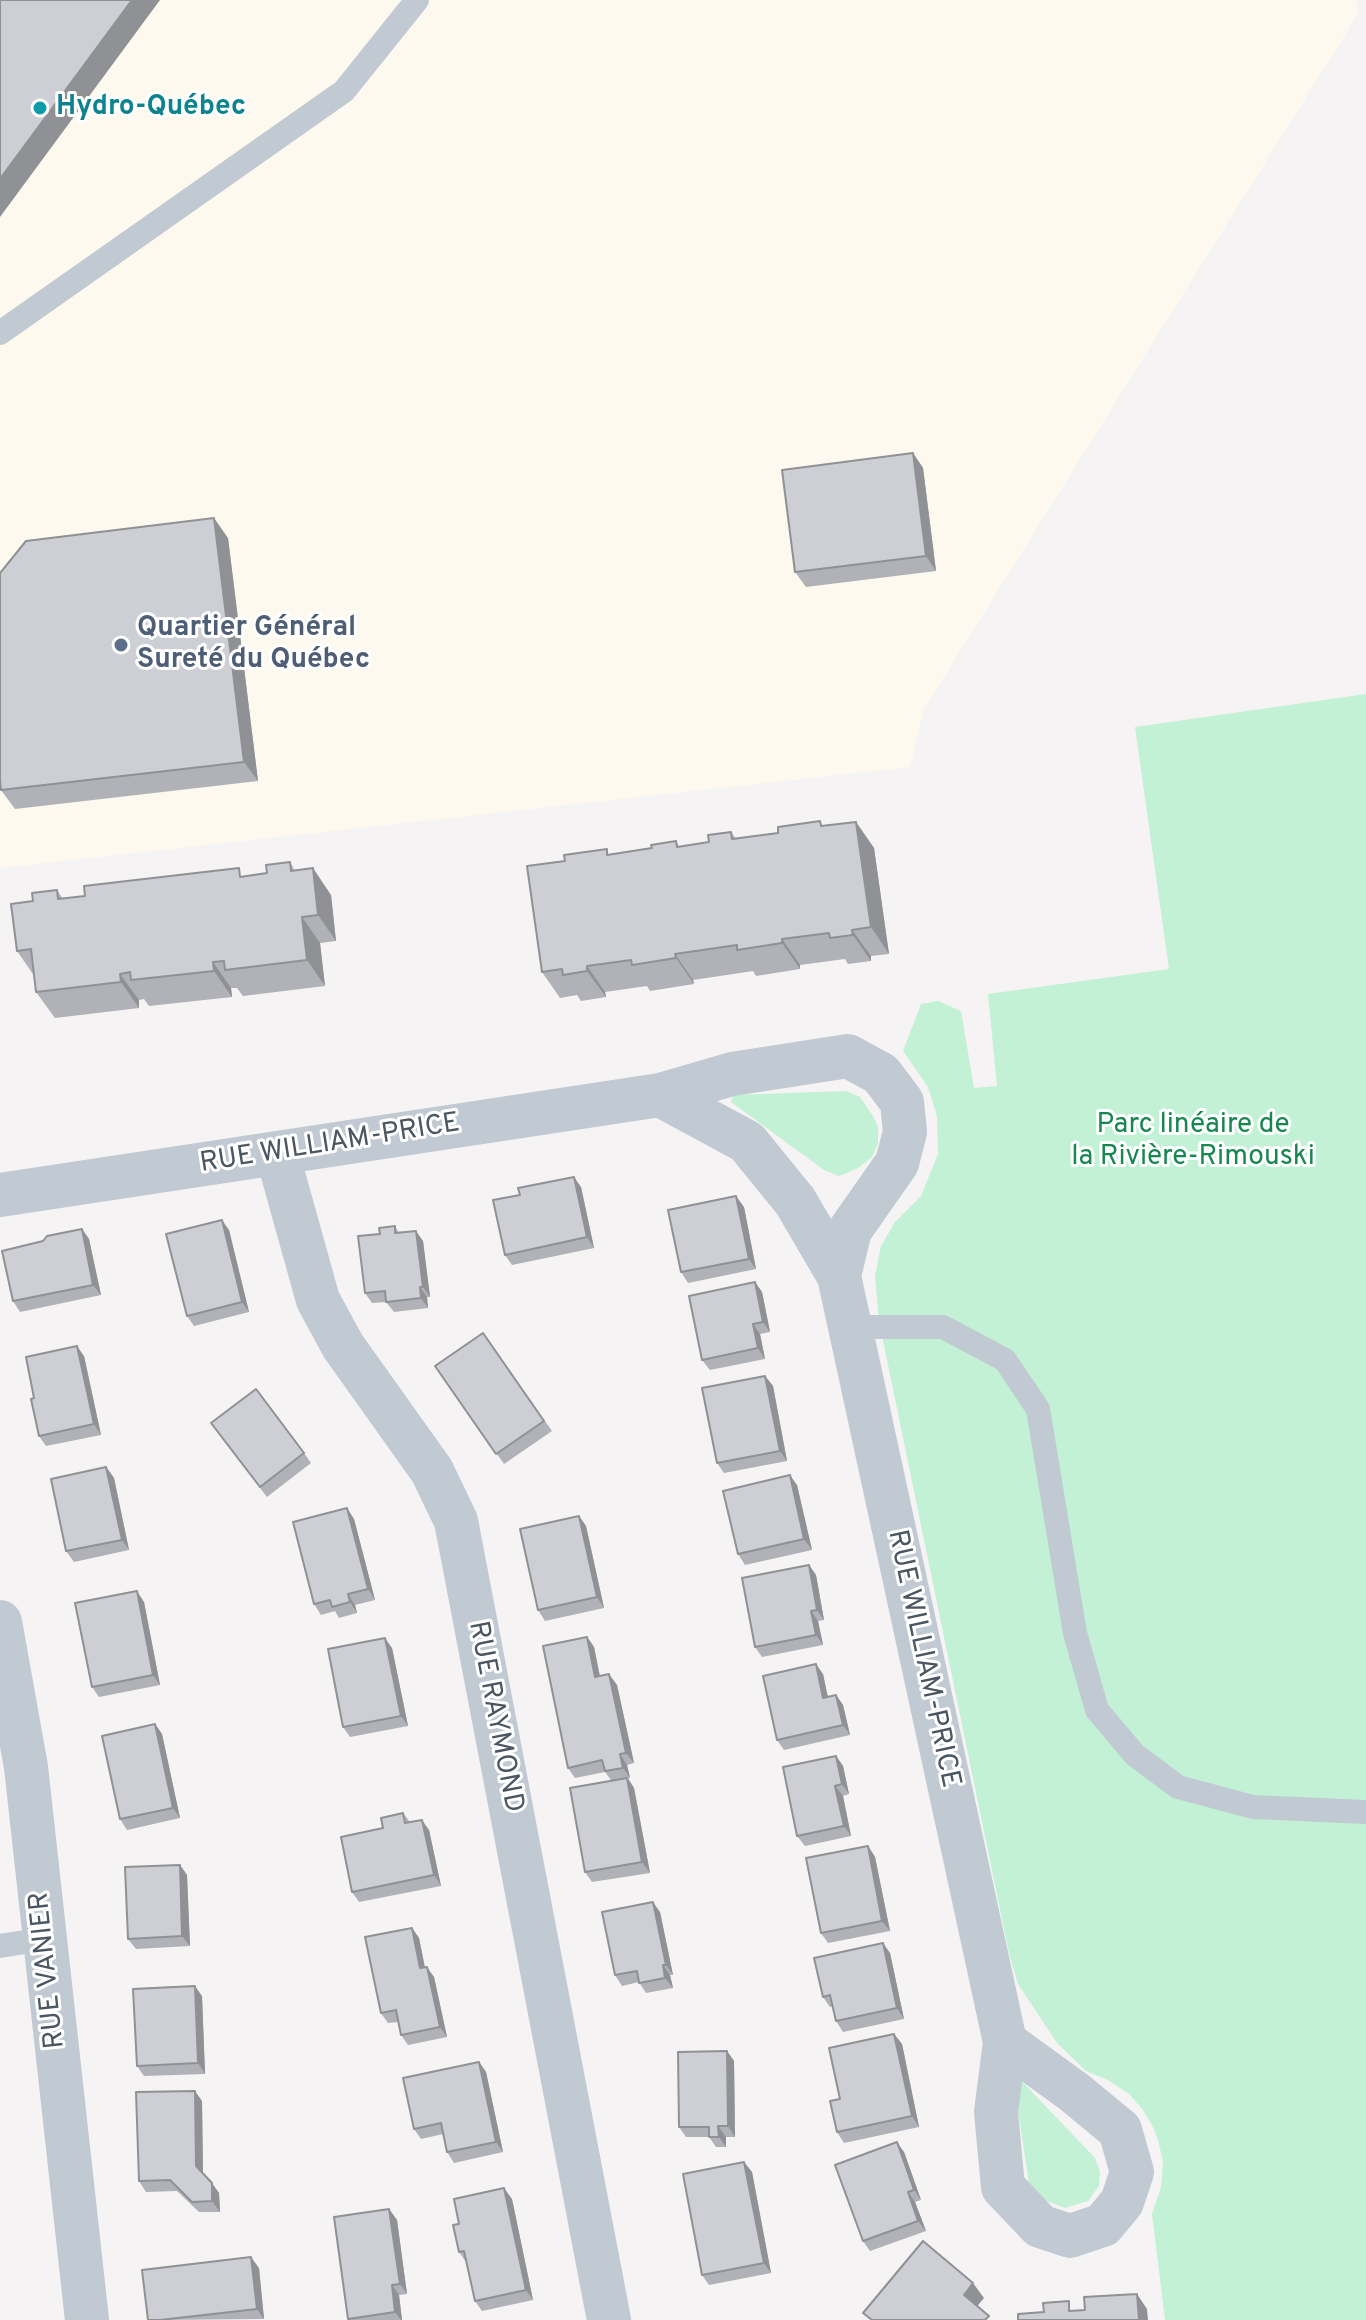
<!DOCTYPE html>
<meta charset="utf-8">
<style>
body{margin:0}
canvas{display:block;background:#f5f3f3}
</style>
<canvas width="1366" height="2320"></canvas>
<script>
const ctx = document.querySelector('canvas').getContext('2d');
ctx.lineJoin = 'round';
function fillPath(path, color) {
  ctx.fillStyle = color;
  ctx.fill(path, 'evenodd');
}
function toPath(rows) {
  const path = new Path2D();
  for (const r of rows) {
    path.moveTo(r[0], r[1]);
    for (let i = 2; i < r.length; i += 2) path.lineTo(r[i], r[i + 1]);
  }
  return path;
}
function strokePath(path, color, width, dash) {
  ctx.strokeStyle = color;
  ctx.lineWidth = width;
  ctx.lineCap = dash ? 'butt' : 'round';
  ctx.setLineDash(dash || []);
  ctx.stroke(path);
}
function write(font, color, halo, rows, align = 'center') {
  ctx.font = font + ' Overpass,sans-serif';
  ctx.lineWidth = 6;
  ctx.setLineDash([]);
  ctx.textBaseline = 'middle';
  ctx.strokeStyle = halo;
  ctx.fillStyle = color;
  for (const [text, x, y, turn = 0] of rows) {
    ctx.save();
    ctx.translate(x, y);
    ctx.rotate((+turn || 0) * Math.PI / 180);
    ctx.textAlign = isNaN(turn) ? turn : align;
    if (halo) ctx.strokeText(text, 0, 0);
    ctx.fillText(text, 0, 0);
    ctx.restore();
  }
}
fillPath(toPath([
 [0,0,1357,0,1358,14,924,709,910,767,0,868]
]), '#fdf9ef');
fillPath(toPath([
 [1366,694,1366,2320,1165,2320,1152,2214,1161,2187,1163,2162,1158,2140,1153,2127,1143,2110,1129,2094,1108,2080,1086,2071,1057,2043,1018,1984,1009,1953,879,1321,875,1276,881,1246,895,1222,921,1196,938,1154,937,1116,928,1087,903,1051,921,1004,938,1001,961,1011,974,1088,997,1086,988,994,1169,969,1135,727],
 [846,1091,860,1097,873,1116,878,1127,878,1144,872,1157,858,1168,839,1176,824,1170,731,1102,733,1095],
 [1012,2071,1095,2158,1100,2172,1099,2186,1088,2201,1065,2208,1044,2200,1029,2183]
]), '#c3f1d5');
strokePath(toPath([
 [0,333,344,91,417,0],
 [850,1327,943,1327,1005,1360,1038,1409,1075,1633,1097,1710,1135,1755,1178,1787,1253,1807,1366,1812],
 [0,1946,45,1939]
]), '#c1cad2', 24);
strokePath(toPath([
 [660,1095,747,1142,795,1201,839,1276,1005,2042,996,2112,1003,2187,1040,2226,1070,2236,1103,2225,1122,2202,1132,2172,1120,2130,1074,2092,1005,2042],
 [277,1153,318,1300,343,1346,432,1471,456,1521,609,2320],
 [0,1195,660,1095,732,1074,848,1056,881,1074,902,1102,905,1132,897,1163,850,1230,839,1276],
 [0,1622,26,1767,87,2320]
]), '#c1cad2', 44);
fillPath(toPath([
 [913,453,923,468,936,571,806,587,795,572],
 [228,538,258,781,15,809,1,790],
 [856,822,874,848,889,954,871,956,871,961,848,964,845,959,800,965,800,969,756,976,753,971,693,980,694,984,650,991,647,986,605,992,606,997,581,1001,577,995,560,998,542,972,565,861,652,848,676,841,679,847,709,842,731,832,736,839],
 [290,862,295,871,331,895,336,941,320,943,325,986,243,996,237,988,231,988,232,997,149,1006,144,999,139,1000,139,1008,55,1018,36,992,35,977,17,951,33,901,57,890,63,899,267,873],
 [581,1187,594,1248,512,1265,505,1255],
 [744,1207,756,1269,688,1283,681,1272],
 [395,1226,399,1233,423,1241,430,1297,427,1297,428,1308,394,1312,386,1302,372,1303,365,1293,380,1234],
 [82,1229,89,1239,101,1295,20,1312,13,1301,43,1241],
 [229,1230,249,1312,194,1326,187,1316],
 [755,1282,762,1292,770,1332,760,1334,765,1359,710,1370,702,1360],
 [483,1333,552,1431,504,1464,435,1366],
 [84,1356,101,1435,46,1446,39,1436,34,1398],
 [765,1376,773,1386,787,1461,724,1473,717,1463],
 [218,1433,304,1453,311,1463,267,1497],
 [106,1467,114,1478,129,1550,74,1562,66,1551],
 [797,1485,812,1550,745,1565,738,1554],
 [579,1516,586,1526,604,1608,545,1621,538,1610],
 [354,1519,375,1600,355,1605,357,1613,339,1618,335,1611,321,1615,314,1604],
 [809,1565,816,1575,824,1620,818,1621,823,1645,762,1657,755,1647],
 [144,1602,160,1685,99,1697,92,1687],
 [587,1637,594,1647,600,1676,617,1685,634,1763,627,1765,630,1778,628,1778,634,1788,650,1873,592,1882,585,1872,611,1780,605,1772,575,1778,568,1768],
 [392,1648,408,1726,350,1737,343,1727],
 [823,1674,828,1697,836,1695,843,1705,850,1735,784,1750,777,1740],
 [155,1724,162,1734,180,1818,127,1830,120,1819],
 [836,1756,843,1766,849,1794,843,1796,851,1836,805,1846,797,1836],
 [403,1813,410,1822,429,1830,441,1886,359,1902,352,1892,383,1828],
 [868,1846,875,1857,890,1931,828,1943,821,1933],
 [180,1865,187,1875,190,1946,136,1949,128,1939],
 [660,1912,673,1975,670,1975,673,1988,646,1993,639,1982,622,1986,615,1975],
 [412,1928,419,1938,425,1967,434,1977,447,2037,408,2045,401,2035,398,2022,388,2023,381,2013],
 [890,1953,904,2019,843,2032,836,2021,833,2006,830,2007,823,1997],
 [202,1996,205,2074,144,2076,137,2066],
 [894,2034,902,2044,919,2127,844,2143,837,2132,840,2099],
 [727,2051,734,2061,735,2137,726,2137,726,2147,716,2147,709,2137,686,2137,679,2127],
 [479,2062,486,2072,503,2152,454,2163,447,2152,443,2134,421,2139,414,2129],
 [202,2101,203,2174,219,2193,220,2212,199,2212,177,2191,146,2192,139,2181],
 [904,2152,921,2200,915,2202,926,2231,870,2251,863,2241],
 [744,2162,752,2172,771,2273,709,2285,702,2275],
 [512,2199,533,2300,482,2311,475,2301,466,2262,459,2252,459,2224],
 [389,2209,397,2220,407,2294,399,2295,402,2320,348,2320,348,2319],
 [259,2268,264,2319,148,2320]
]), '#b0b2b7');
fillPath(toPath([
 [132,0,160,0,0,217,0,179],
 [913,453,923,468,936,571,926,556],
 [214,518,228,538,258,781,244,762],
 [856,822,874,848,889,954,871,927],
 [313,868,331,895,336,941,318,915],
 [302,917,320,943,325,986,307,960],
 [852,930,871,956,871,961,853,935],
 [782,939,800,965,800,969,782,943],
 [675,954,693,980,694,984,676,958],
 [213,962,231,988,232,997,214,971],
 [587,966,605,992,606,997,587,971],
 [120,974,139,1000,139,1008,121,982],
 [574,1177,581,1187,594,1248,587,1237],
 [736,1196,744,1207,756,1269,749,1259],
 [222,1220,229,1230,249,1312,242,1302],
 [82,1229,89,1239,101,1295,93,1285],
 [416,1231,423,1241,430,1297,423,1287],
 [755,1282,762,1292,770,1332,763,1322],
 [420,1287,427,1297,428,1308,421,1298],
 [753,1324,760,1334,765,1359,758,1348],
 [77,1346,84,1356,101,1435,94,1424],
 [765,1376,773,1386,787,1461,780,1451],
 [106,1467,114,1478,129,1550,122,1540],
 [790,1475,797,1485,812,1550,804,1539],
 [347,1508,354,1519,375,1600,368,1589],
 [579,1516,586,1526,604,1608,597,1597],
 [809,1565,816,1575,824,1620,817,1610],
 [137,1591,144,1602,160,1685,153,1675],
 [348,1594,355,1605,357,1613,350,1602],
 [811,1611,818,1621,823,1645,816,1635],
 [587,1637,594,1647,602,1688,595,1677],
 [385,1638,392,1648,408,1726,401,1716],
 [816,1664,823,1674,830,1708,823,1698],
 [609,1674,617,1685,634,1763,626,1753],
 [836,1695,843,1705,850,1735,843,1725],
 [155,1724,162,1734,180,1818,173,1808],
 [620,1754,627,1765,630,1778,623,1768],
 [836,1756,843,1766,849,1794,842,1784],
 [627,1778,634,1788,650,1873,642,1862],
 [835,1786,843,1796,851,1836,844,1826],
 [422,1820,429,1830,441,1886,434,1875],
 [868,1846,875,1857,890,1931,882,1921],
 [180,1865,187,1875,190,1946,182,1936],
 [653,1902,660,1912,673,1975,666,1965],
 [412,1928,419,1938,427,1979,420,1968],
 [883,1943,890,1953,904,2019,897,2008],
 [663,1965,670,1975,673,1988,665,1978],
 [427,1967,434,1977,447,2037,440,2027],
 [195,1986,202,1996,205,2074,198,2063],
 [894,2034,902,2044,919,2127,912,2116],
 [727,2051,734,2061,735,2137,728,2126],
 [479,2062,486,2072,503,2152,496,2142],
 [195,2091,202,2101,203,2176,196,2166],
 [718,2126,726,2137,726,2147,719,2137],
 [897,2142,904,2152,921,2200,914,2190],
 [744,2162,752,2172,771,2273,764,2263],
 [212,2183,219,2193,220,2212,212,2201],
 [504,2188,512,2199,533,2300,526,2290],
 [908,2192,915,2202,926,2231,918,2221],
 [389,2209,397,2220,407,2294,400,2284],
 [251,2257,259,2268,264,2319,257,2309],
 [973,2283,984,2298,974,2310,964,2295],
 [392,2285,399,2295,402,2320,401,2320,395,2312],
 [1137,2294,1147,2309,1148,2320,1139,2320]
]), '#909195');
const building = toPath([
 [0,0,132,0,0,179,0,0],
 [913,453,926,556,795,572,782,470,913,453],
 [214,518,244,762,1,790,0,780,0,573,26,541,214,518],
 [820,821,821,826,856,822,871,927,852,930,853,935,830,938,829,933,782,939,782,943,737,950,737,945,675,954,676,958,632,965,631,960,587,966,587,971,563,975,562,969,542,972,527,866,565,861,564,855,607,849,607,855,652,848,651,845,676,841,677,847,709,842,708,835,731,832,732,839,778,833,778,827,820,821],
 [290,862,291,871,313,868,318,915,302,917,307,960,225,970,224,961,213,962,214,971,131,980,130,972,120,974,121,982,36,992,31,949,17,951,11,904,33,901,32,893,57,890,58,899,85,896,84,886,239,868,240,877,267,873,266,865,290,862],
 [574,1177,587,1237,505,1255,493,1200,520,1195,518,1188,574,1177],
 [736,1196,749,1259,681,1272,668,1210,736,1196],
 [222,1220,242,1302,187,1316,166,1234,222,1220],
 [395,1226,395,1233,416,1231,423,1287,420,1287,421,1298,386,1302,385,1291,365,1293,358,1236,380,1234,379,1228,395,1226],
 [82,1229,93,1285,13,1301,2,1251,43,1241,47,1236,82,1229],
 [755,1282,763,1322,753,1324,758,1348,702,1360,689,1296,755,1282],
 [483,1333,544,1421,496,1454,435,1366,483,1333],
 [77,1346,94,1424,39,1436,31,1399,34,1398,26,1357,77,1346],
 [765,1376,780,1451,717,1463,702,1388,765,1376],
 [256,1389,304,1453,260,1487,211,1423,256,1389],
 [106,1467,122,1540,66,1551,51,1479,106,1467],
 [790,1475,804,1539,738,1554,723,1491,790,1475],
 [347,1508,368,1589,348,1594,350,1602,332,1607,330,1600,314,1604,293,1522,347,1508],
 [579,1516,597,1597,538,1610,520,1529,579,1516],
 [809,1565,817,1610,811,1611,816,1635,755,1647,742,1578,809,1565],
 [137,1591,153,1675,92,1687,75,1603,137,1591],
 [587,1637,595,1677,609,1674,626,1753,620,1754,623,1768,605,1771,602,1760,568,1768,543,1646,587,1637],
 [385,1638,401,1716,343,1727,328,1649,385,1638],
 [816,1664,823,1698,836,1695,843,1725,777,1740,763,1676,816,1664],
 [155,1724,173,1808,120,1819,102,1736,155,1724],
 [836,1756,842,1784,835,1786,844,1826,797,1836,783,1767,836,1756],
 [627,1778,642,1862,585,1872,570,1788,627,1778],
 [403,1813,405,1823,422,1820,434,1875,352,1892,341,1837,383,1828,381,1818,403,1813],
 [868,1846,882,1921,821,1933,806,1858,868,1846],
 [180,1865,182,1936,128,1939,125,1867,180,1865],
 [653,1902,666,1965,663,1965,665,1978,639,1983,637,1971,615,1975,602,1912,653,1902],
 [412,1928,420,1968,427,1967,440,2027,401,2035,396,2010,381,2013,365,1937,412,1928],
 [883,1943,897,2008,836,2021,830,1995,823,1997,814,1958,883,1943],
 [195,1986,198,2063,137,2066,133,1989,195,1986],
 [894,2034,912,2116,837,2132,830,2101,840,2099,829,2048,894,2034],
 [727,2051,728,2126,718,2126,719,2137,709,2137,709,2127,679,2127,678,2052,727,2051],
 [479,2062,496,2142,447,2152,441,2123,414,2129,403,2078,479,2062],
 [195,2091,196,2166,212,2183,212,2201,192,2202,170,2180,139,2181,136,2092,195,2091],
 [897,2142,914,2190,908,2192,918,2221,863,2241,835,2165,897,2142],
 [744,2162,764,2263,702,2275,683,2174,744,2162],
 [504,2188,526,2290,475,2301,464,2251,459,2252,453,2225,459,2224,454,2199,504,2188],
 [389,2209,400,2284,392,2285,395,2312,348,2319,334,2217,389,2209],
 [923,2241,973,2283,964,2295,989,2316,985,2320,872,2320,863,2313,923,2241],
 [251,2257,257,2309,160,2320,148,2320,142,2270,251,2257],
 [1137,2294,1139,2320,1018,2320,1018,2314,1044,2312,1043,2303,1069,2301,1069,2311,1085,2310,1084,2297,1137,2294]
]);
fillPath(building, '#cdcfd5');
strokePath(building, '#909195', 2);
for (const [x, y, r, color] of [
 [40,108,8,"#0f9aa8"],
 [121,645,8,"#5c6f8a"]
]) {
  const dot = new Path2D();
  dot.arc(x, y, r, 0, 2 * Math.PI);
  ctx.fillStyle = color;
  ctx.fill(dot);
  strokePath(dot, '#fff', 3);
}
write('bold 28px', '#0d838f', '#fff', [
 ["Hydro-Québec",56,108]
], 'left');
write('bold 28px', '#4e5e75', '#fff', [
 ["Quartier Général",137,629],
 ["Sureté du Québec",137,661]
], 'left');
write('28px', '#17864f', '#fff', [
 ["Parc linéaire de",1193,1126],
 ["la Rivière-Rimouski",1193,1158]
]);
write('28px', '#4a5661', '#fff', [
 ["RUE WILLIAM-PRICE",330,1145,-9],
 ["RUE WILLIAM-PRICE",922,1659,78],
 ["RUE RAYMOND",494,1717,79],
 ["RUE VANIER",49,1970,-96]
]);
</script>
